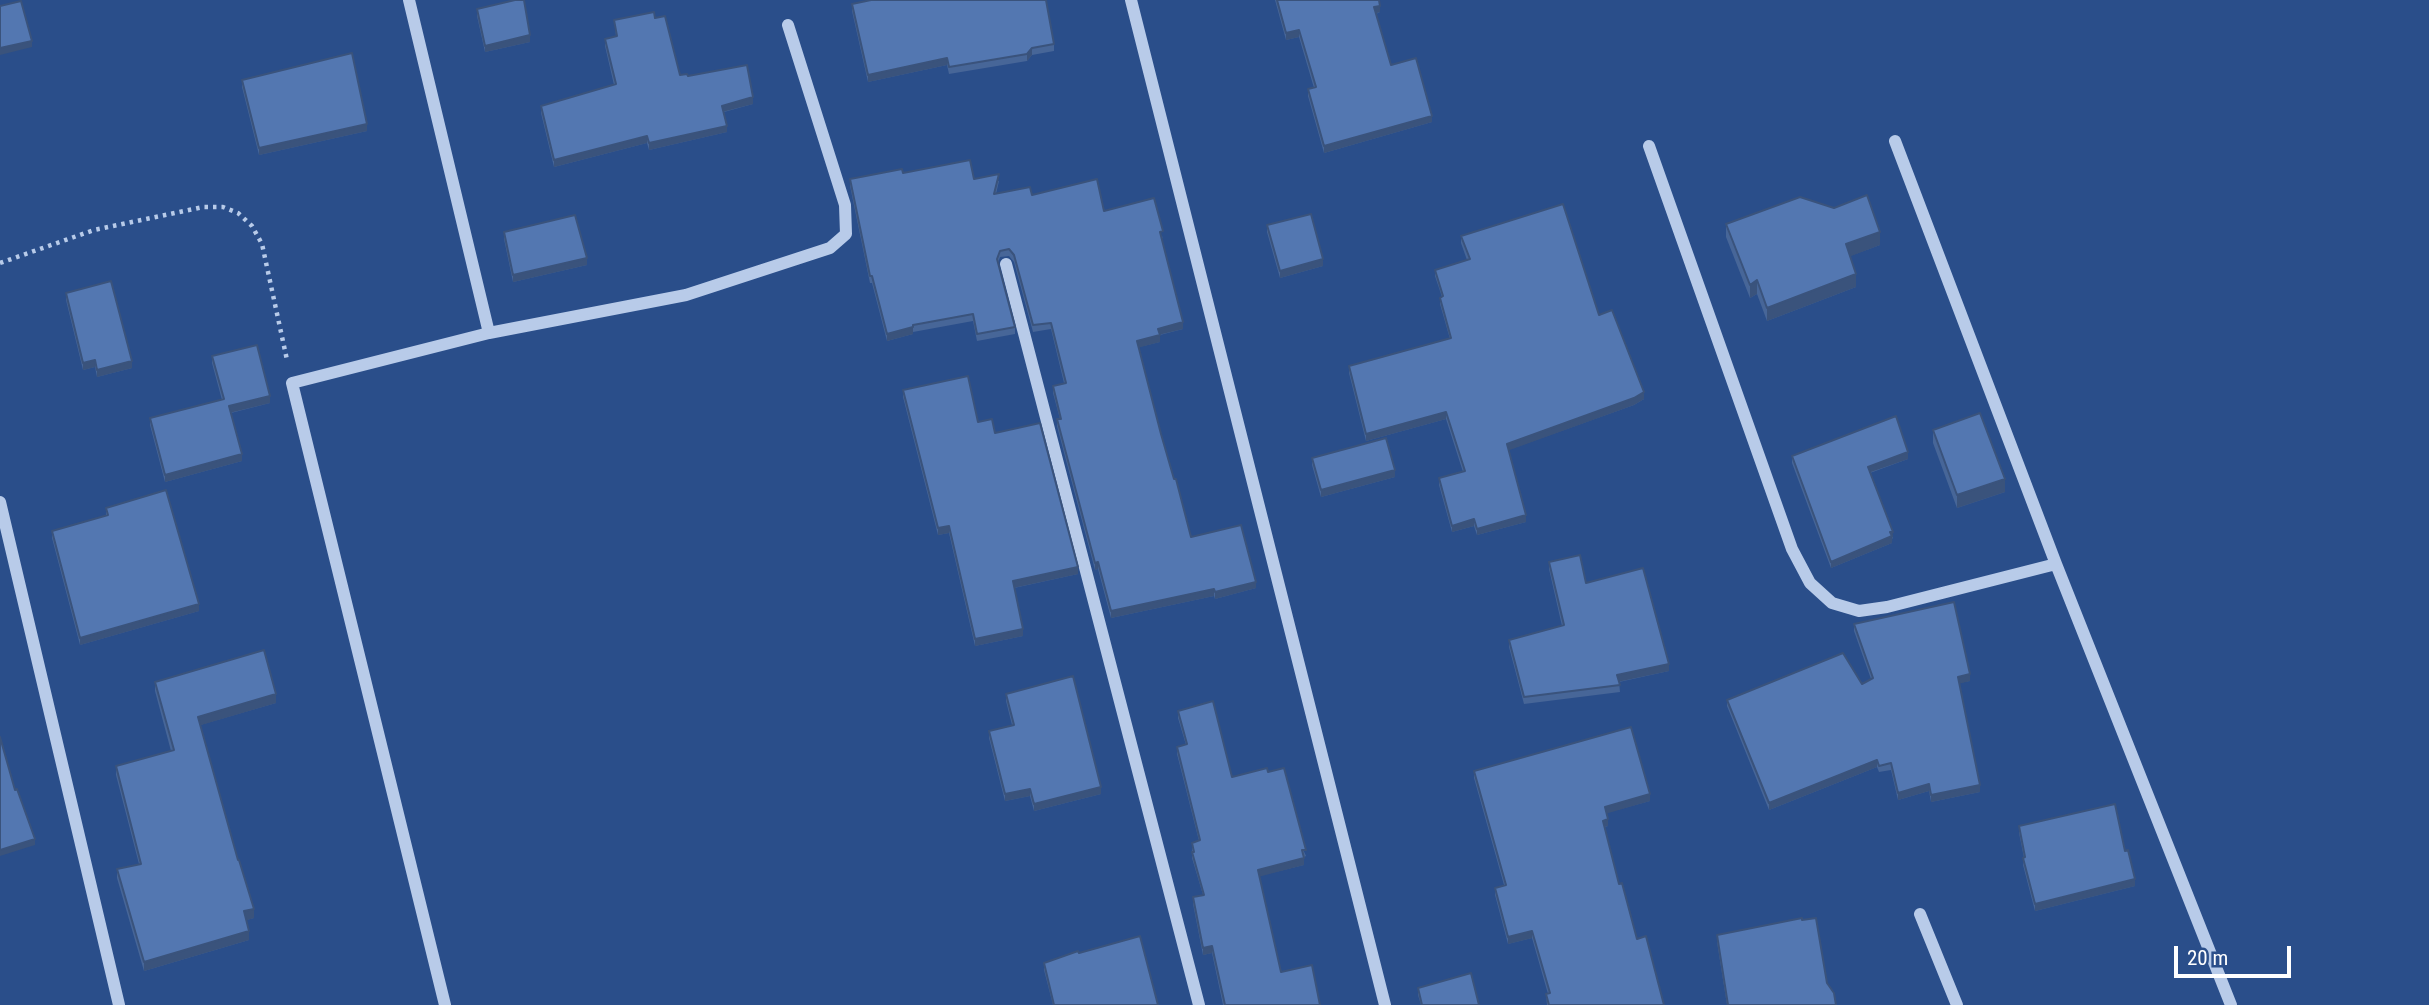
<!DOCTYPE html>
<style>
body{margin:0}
#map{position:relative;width:2429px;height:1005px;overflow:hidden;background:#2a4e8a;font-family:"Roboto Condensed",sans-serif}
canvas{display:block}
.scale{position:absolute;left:2174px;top:946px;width:117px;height:32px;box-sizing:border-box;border:4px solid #fff;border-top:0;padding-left:9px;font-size:21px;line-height:24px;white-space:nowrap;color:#fff;-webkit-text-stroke:5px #2a4e8a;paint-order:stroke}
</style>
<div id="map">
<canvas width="2429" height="1005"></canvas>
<div class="scale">20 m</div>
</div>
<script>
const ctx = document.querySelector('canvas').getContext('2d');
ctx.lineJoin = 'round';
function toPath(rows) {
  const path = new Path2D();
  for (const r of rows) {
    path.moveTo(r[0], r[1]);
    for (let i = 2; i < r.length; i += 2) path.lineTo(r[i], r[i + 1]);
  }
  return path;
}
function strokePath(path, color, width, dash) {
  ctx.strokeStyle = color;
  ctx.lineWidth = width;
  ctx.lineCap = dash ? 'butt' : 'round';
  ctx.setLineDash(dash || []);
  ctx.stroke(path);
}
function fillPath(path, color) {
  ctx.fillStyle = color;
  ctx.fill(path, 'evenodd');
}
strokePath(toPath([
 [0,263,94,230,203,207,223,207,238,213,252,226,262,244,287,360]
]), '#b8cbe9', 4.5, [3.5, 5]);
strokePath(toPath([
 [409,0,489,333],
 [1131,0,1385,1005],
 [1895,141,2056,564,2231,1005],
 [1649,146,1792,549,1810,583,1832,603,1859,611,1887,607,2056,564],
 [1006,264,1199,1005],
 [0,502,119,1005],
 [1920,914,1957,1005],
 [445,1005,292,383,489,333,686,295,830,248,846,234,845,205,788,25]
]), '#b8cbe9', 12);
fillPath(toPath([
 [1275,0,1379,0,1380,12,1376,14,1391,65,1432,122,1324,153,1308,96,1308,89,1314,88,1299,37,1286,40],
 [852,4,1054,44,1054,51,1032,55,1027,61,949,74,947,65,868,82,852,11],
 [477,9,530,42,485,52,477,16],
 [655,18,680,75,688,76,753,104,724,112,727,132,649,150,647,143,554,167,541,113,541,106,614,85,605,46,605,39,616,36,614,20],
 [242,80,367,131,259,155,242,87],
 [903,173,999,181,996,194,1032,195,1104,211,1163,237,1162,238,1183,329,1160,335,1160,342,1139,347,1161,434,1191,537,1256,588,1215,599,1214,596,1111,618,1098,569,1095,570,1057,426,1057,419,1060,419,1053,393,1053,386,1064,383,1051,329,1033,332,1014,262,1009,256,1000,257,998,263,1015,327,1015,334,977,341,973,321,913,332,913,334,887,341,872,283,870,283,850,186,850,179],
 [1726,224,1880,245,1850,256,1856,287,1767,321,1757,294,1750,298,1726,237],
 [1267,225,1323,266,1280,278,1267,232],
 [504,232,587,265,513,282,504,239],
 [1461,236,1599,315,1644,399,1634,405,1508,450,1526,522,1477,535,1474,526,1452,532,1439,485,1439,478,1463,472,1446,419,1366,441,1349,373,1349,366,1450,339,1440,304,1440,298,1442,297,1435,276,1435,270,1467,260,1461,243],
 [66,293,132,368,97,377,95,367,83,370,66,300],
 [212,356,270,403,231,413,242,461,165,482,150,425,150,418,222,400,212,363],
 [903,390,978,422,995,433,1078,574,1014,588,1023,636,975,646,949,533,938,535,903,397],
 [1933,430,2005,492,1957,508,1933,443],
 [1792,456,1908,459,1870,473,1893,538,1892,539,1892,543,1831,568,1792,463],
 [1312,458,1395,477,1321,497,1312,465],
 [106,508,199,611,80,645,52,538,52,531,106,516],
 [1549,562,1586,583,1669,671,1619,682,1620,692,1524,704,1509,647,1509,640,1562,626,1549,569],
 [1854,624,1970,681,1959,683,1980,792,1931,802,1929,791,1898,800,1891,770,1879,772,1877,767,1769,810,1727,706,1727,700,1862,684,1871,679,1854,631],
 [155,682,276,703,200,725,254,918,246,920,249,940,144,971,117,878,117,869,139,864,116,775,116,766,171,751,155,691],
 [1006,694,1101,794,1034,811,1030,796,1005,801,989,738,989,731,1012,725,1006,701],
 [1178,711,1232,777,1268,772,1306,856,1304,857,1304,865,1259,876,1281,972,1320,1005,1223,1005,1212,953,1203,955,1193,904,1193,897,1203,895,1192,858,1192,843,1199,841,1177,754,1177,747,1186,745,1178,718],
 [1474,771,1650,801,1606,813,1608,826,1605,827,1619,884,1637,939,1664,1005,1547,1005,1546,994,1548,994,1532,938,1508,944,1495,895,1495,888,1504,885,1474,778],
 [2019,826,2125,851,2135,886,2035,911,2023,865,2024,858,2019,833],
 [1717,935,1827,983,1836,1005,1727,1005,1717,942],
 [1079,953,1158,1005,1053,1005,1044,970,1044,963],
 [1418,988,1479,1005,1421,1005,1418,995]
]), '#476698');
fillPath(toPath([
 [1380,6,1380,12,1374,14,1374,7],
 [1299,30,1299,37,1286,40,1286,33],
 [530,35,530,42,485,52,485,46],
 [32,41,32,47,0,55,0,48],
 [1032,48,1032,55,1027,61,1027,54],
 [947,58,947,65,868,82,868,75],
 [753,97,753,104,722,112,722,106],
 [1432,116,1432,122,1324,153,1324,146],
 [367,124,367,131,259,155,259,148],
 [727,126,727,132,649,150,649,143],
 [647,136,647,143,554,167,554,160],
 [1880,232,1880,245,1846,258,1846,244],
 [587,258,587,265,513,282,513,275],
 [1323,259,1323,266,1280,278,1280,271],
 [1856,274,1856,287,1767,321,1767,308],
 [1757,280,1757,294,1750,298,1750,285],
 [1183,322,1183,329,1158,335,1158,329],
 [913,327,913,334,887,341,887,334],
 [1160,335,1160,342,1137,348,1137,341],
 [95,360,95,367,83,370,83,363],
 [132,361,132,368,97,377,97,370],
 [1644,392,1644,399,1634,405,1507,451,1507,444],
 [270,396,270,403,229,413,229,406],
 [1446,412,1446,419,1366,441,1366,434],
 [1908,452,1908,459,1868,473,1868,467],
 [242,454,242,461,165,482,165,475],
 [1395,470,1395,477,1321,497,1321,490],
 [2005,479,2005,492,1957,508,1957,495],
 [1526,515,1526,522,1477,535,1477,529],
 [1474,519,1474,526,1452,532,1452,526],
 [949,526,949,533,938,535,938,528],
 [1893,532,1892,543,1831,568,1831,562],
 [1098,562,1098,569,1095,570,1095,563],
 [1078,567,1078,574,1013,588,1013,581],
 [1256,582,1256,588,1215,599,1215,592],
 [1214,589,1214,596,1111,618,1111,611],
 [199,604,199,611,80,645,80,638],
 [1023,629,1023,636,975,646,975,639],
 [1669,664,1669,671,1617,682,1617,675],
 [1970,674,1970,681,1958,684,1958,677],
 [276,694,276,703,198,726,198,717],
 [1877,760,1877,767,1769,810,1769,803],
 [1929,784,1929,791,1898,800,1898,793],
 [1980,785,1980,792,1931,802,1931,795],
 [1101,787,1101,794,1034,811,1034,804],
 [1030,789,1030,796,1005,801,1005,794],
 [1650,794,1650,801,1605,814,1605,807],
 [1608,819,1608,826,1603,827,1603,821],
 [35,839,35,845,0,856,0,850],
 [1304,858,1304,865,1258,877,1258,870],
 [2135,879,2135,886,2035,911,2035,904],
 [254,909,254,918,244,921,244,911],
 [249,931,249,940,144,971,144,962],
 [1532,931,1532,938,1508,944,1508,937],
 [1212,946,1212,953,1203,955,1203,948]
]), '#3a537c');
const building = toPath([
 [515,0,524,0,530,35,485,46,477,9,515,0],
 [871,0,1046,0,1054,44,1032,48,1027,54,949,67,947,58,868,75,852,4,871,0],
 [1277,0,1379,0,1380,6,1374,7,1391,65,1416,58,1432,116,1324,146,1308,89,1316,87,1299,30,1286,33,1277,0],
 [21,1,32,41,0,48,0,6,21,1],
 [654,12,655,18,665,16,680,75,687,74,688,76,747,65,753,97,722,106,727,126,649,143,647,136,554,160,541,106,616,84,605,39,617,36,614,20,654,12],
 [352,53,367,124,259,148,242,80,352,53],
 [970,160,974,179,999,174,994,194,1030,187,1032,195,1097,179,1104,211,1154,198,1163,231,1160,232,1183,322,1158,329,1160,335,1137,341,1161,434,1174,479,1176,479,1191,537,1241,525,1256,582,1215,592,1214,589,1111,611,1098,562,1095,563,1057,419,1061,419,1053,386,1066,383,1051,323,1033,325,1014,255,1009,249,1000,251,997,259,1015,327,977,334,973,314,913,325,913,327,887,334,872,276,870,276,850,179,902,169,903,173,970,160],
 [1867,195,1880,232,1846,244,1856,274,1767,308,1757,280,1750,285,1726,224,1800,197,1834,208,1867,195],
 [1563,204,1599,315,1612,310,1644,392,1634,398,1507,444,1526,515,1477,529,1474,519,1452,526,1439,478,1465,471,1446,412,1366,434,1349,366,1451,338,1440,298,1443,296,1435,270,1470,259,1461,236,1563,204],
 [1311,214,1323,259,1280,271,1267,225,1311,214],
 [575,215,587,258,513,275,504,232,575,215],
 [111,281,132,361,97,370,95,360,83,363,66,293,111,281],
 [257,345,270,396,229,406,242,454,165,475,150,418,224,399,212,356,257,345],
 [968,376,978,422,992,419,995,433,1040,423,1078,567,1013,581,1023,629,975,639,949,526,938,528,903,390,968,376],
 [1980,413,2005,479,1957,495,1933,430,1980,413],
 [1896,416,1908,452,1868,467,1893,532,1890,532,1892,536,1831,562,1792,456,1896,416],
 [1386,438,1395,470,1321,490,1312,458,1386,438],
 [166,490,199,604,80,638,52,531,108,515,106,508,166,490],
 [1580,555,1586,583,1643,568,1669,664,1617,675,1620,685,1524,697,1509,640,1564,625,1549,562,1580,555],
 [1954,602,1970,674,1958,677,1980,785,1931,795,1929,784,1898,793,1891,763,1879,766,1877,760,1769,803,1727,700,1843,653,1862,684,1873,678,1854,624,1954,602],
 [264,650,276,694,198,717,238,860,239,860,254,909,244,911,249,931,144,962,117,869,141,864,116,766,174,750,155,682,264,650],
 [1073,676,1101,787,1034,804,1030,789,1005,794,989,731,1014,725,1006,694,1073,676],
 [1213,701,1232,777,1267,768,1268,772,1284,768,1306,850,1302,850,1304,858,1258,870,1281,972,1312,965,1320,1005,1225,1005,1212,946,1203,948,1193,897,1204,895,1192,852,1194,852,1192,843,1200,840,1177,747,1187,744,1178,711,1213,701],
 [1631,727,1650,794,1605,807,1608,819,1603,821,1619,884,1622,883,1637,939,1646,936,1664,1005,1549,1005,1546,994,1550,993,1532,931,1508,937,1495,888,1506,885,1474,771,1631,727],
 [0,737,15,790,17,789,35,839,0,850,0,737],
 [2115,804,2125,851,2128,850,2135,879,2035,904,2023,858,2025,857,2019,826,2115,804],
 [1802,918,1802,920,1816,918,1827,983,1834,993,1836,1005,1728,1005,1717,935,1802,918],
 [1140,936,1158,1005,1054,1005,1044,963,1078,951,1079,953,1140,936],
 [1471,973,1479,1005,1422,1005,1418,988,1471,973]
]);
fillPath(building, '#5377b1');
strokePath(building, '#3a537c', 2);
</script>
